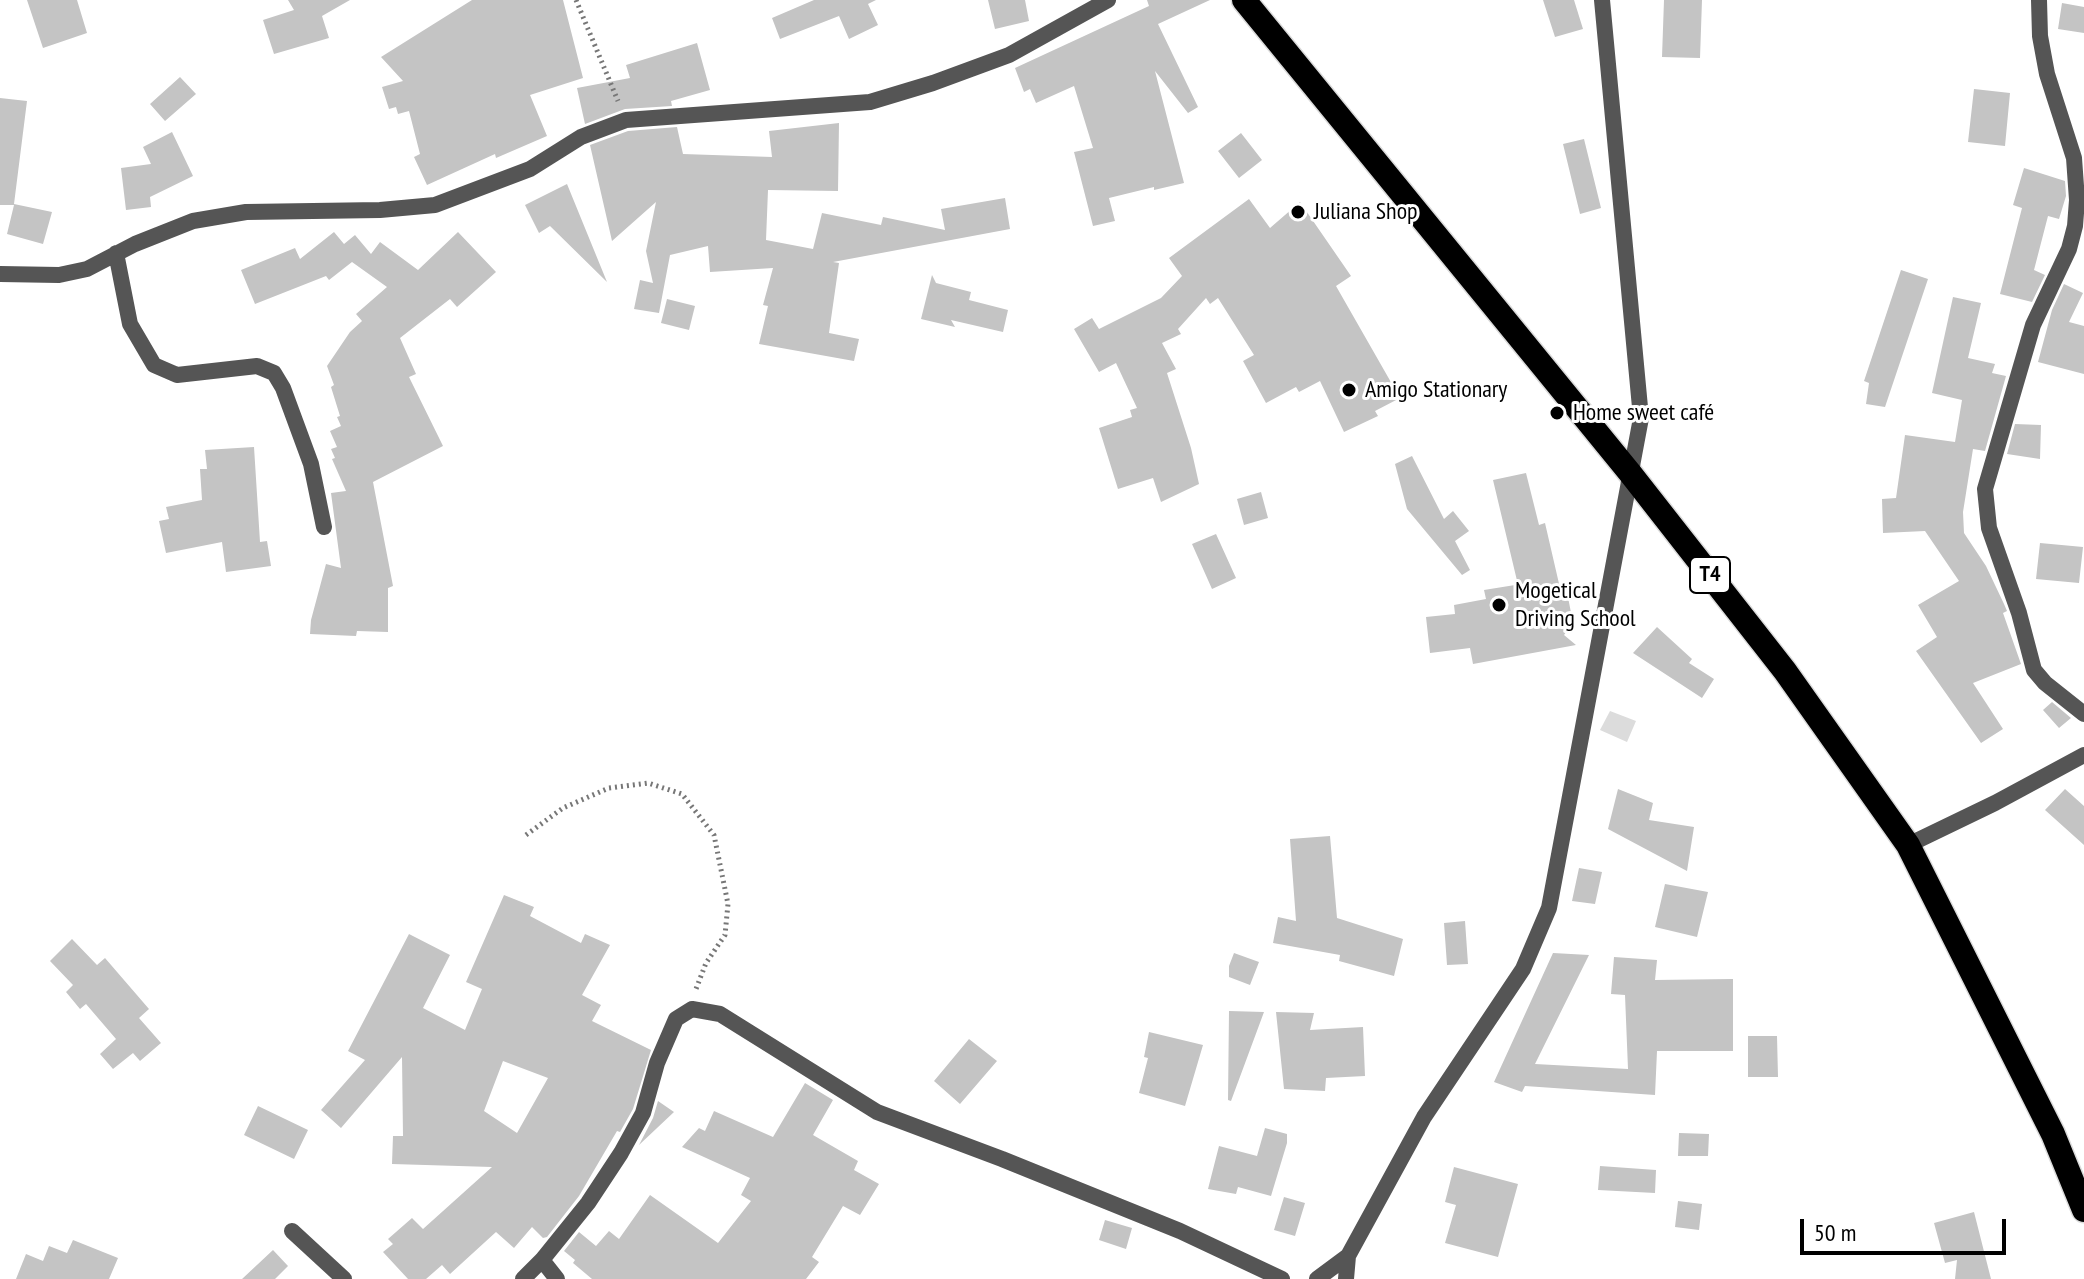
<!DOCTYPE html>
<meta charset="utf-8">
<style>
body{margin:0}
#map{position:relative;width:2084px;height:1279px;overflow:hidden;background:#fff;font-family:"PT Sans Narrow",sans-serif}
canvas{display:block}
.scale{position:absolute;left:1800px;top:1219px;width:206px;height:36px;box-sizing:border-box;border:4px solid #000;border-top:0;padding-left:10px;font-size:24px;line-height:28px;white-space:nowrap;color:#000;-webkit-text-stroke:6px #fff;paint-order:stroke}
</style>
<div id="map">
<canvas width="2084" height="1279"></canvas>
<div class="scale">50 m</div>
</div>
<script>
const ctx = document.querySelector('canvas').getContext('2d');
ctx.lineJoin = 'round';
function fillPath(path, color) {
  ctx.fillStyle = color;
  ctx.fill(path, 'evenodd');
}
function toPath(rows) {
  const path = new Path2D();
  for (const r of rows) {
    path.moveTo(r[0], r[1]);
    for (let i = 2; i < r.length; i += 2) path.lineTo(r[i], r[i + 1]);
  }
  return path;
}
function strokePath(path, color, width, dash) {
  ctx.strokeStyle = color;
  ctx.lineWidth = width;
  ctx.lineCap = dash ? 'butt' : 'round';
  ctx.setLineDash(dash || []);
  ctx.stroke(path);
}
function write(font, color, halo, rows, align = 'center') {
  ctx.font = font + ' "PT Sans Narrow",sans-serif';
  ctx.lineWidth = 6;
  ctx.setLineDash([]);
  ctx.textBaseline = 'middle';
  ctx.strokeStyle = halo;
  ctx.fillStyle = color;
  for (const [text, x, y, turn = 0] of rows) {
    ctx.save();
    ctx.translate(x, y);
    ctx.rotate((+turn || 0) * Math.PI / 180);
    ctx.textAlign = isNaN(turn) ? turn : align;
    if (halo) ctx.strokeText(text, 0, 0);
    ctx.fillText(text, 0, 0);
    ctx.restore();
  }
}
fillPath(toPath([
 [1610,711,1636,721,1627,742,1600,730]
]), '#dcdcdc');
fillPath(toPath([
 [27,0,77,0,87,33,43,48],
 [288,0,350,0,322,16,329,38,274,54,263,20,294,10],
 [472,0,563,0,583,78,530,95,547,136,496,158,495,154,427,185,414,157,420,154,409,111,398,114,396,107,389,109,382,87,403,81,381,57],
 [814,0,876,0,868,4,878,25,849,39,839,16,780,39,772,18],
 [988,0,1025,0,1029,21,995,29],
 [1147,0,1210,0,1158,24,1198,107,1188,113,1155,71,1184,183,1154,190,1154,187,1109,198,1115,221,1093,226,1074,152,1093,148,1074,86,1036,103,1030,89,1024,92,1015,68,1149,6],
 [1543,0,1574,0,1583,29,1555,37],
 [1664,0,1702,0,1700,58,1662,57],
 [2062,3,2084,7,2084,33,2058,29],
 [697,43,710,90,671,101,672,106,625,109,585,124,577,88,630,78,626,65],
 [180,77,196,94,165,121,150,104],
 [1974,89,2010,93,2005,146,1968,142],
 [0,98,27,101,14,204,52,212,43,244,7,234,14,205,0,205],
 [839,123,838,191,768,190,766,240,813,249,822,213,881,225,883,217,945,230,941,209,1005,198,1010,229,833,262,839,263,829,333,859,339,854,361,759,344,768,306,763,305,773,268,710,272,708,246,670,255,659,313,634,309,640,280,653,283,646,251,656,202,612,241,590,145,628,131,677,127,683,154,772,157,769,131],
 [172,132,193,176,150,197,151,207,126,210,121,168,151,164,143,147],
 [1241,133,1262,160,1239,178,1218,151],
 [1584,139,1601,208,1580,214,1563,144],
 [2024,168,2065,181,2066,196,2059,219,2048,216,2034,270,2045,275,2032,302,2000,294,2022,208,2013,205],
 [567,184,607,282,550,226,539,233,525,205],
 [1249,199,1270,228,1300,202,1351,276,1336,286,1400,398,1375,411,1378,416,1344,432,1320,381,1299,392,1296,387,1266,403,1243,361,1254,355,1218,298,1210,304,1206,298,1178,329,1181,334,1162,343,1176,369,1167,373,1191,448,1199,484,1161,502,1153,478,1118,489,1099,428,1132,417,1130,410,1137,408,1116,363,1099,372,1074,329,1092,318,1099,329,1161,298,1182,276,1169,258],
 [334,232,344,244,355,235,371,254,380,242,418,270,458,232,496,272,457,307,450,299,400,338,416,374,409,377,443,446,373,482,393,586,388,588,388,632,357,631,356,636,310,634,311,620,326,564,341,568,331,493,346,491,332,459,335,458,331,449,337,447,330,431,341,426,337,417,340,416,331,387,334,385,327,366,350,332,362,321,356,314,387,287,352,262,329,280,326,276,255,304,241,270,295,248,300,259],
 [1901,270,1928,279,1885,407,1866,404,1869,383,1864,381],
 [932,275,936,283,971,292,969,300,1008,310,1003,332,951,320,955,327,921,319],
 [2064,284,2083,293,2069,322,2084,326,2084,374,2038,362,2052,310],
 [1953,297,1981,303,1968,358,1995,364,1992,373,2006,376,1985,451,1973,449,1963,512,1964,533,1986,566,2004,604,2007,611,2003,613,2021,664,1973,683,2003,729,1981,743,1916,651,1937,637,1918,605,1959,581,1925,531,1883,533,1882,499,1896,498,1905,435,1955,442,1962,400,1932,393],
 [667,299,695,306,689,330,661,323],
 [2015,424,2041,425,2040,459,2007,454],
 [254,447,260,542,267,541,271,566,226,572,222,542,166,553,159,521,169,519,166,507,202,500,200,469,207,469,205,450],
 [1412,456,1444,519,1453,511,1469,531,1455,541,1470,570,1462,575,1407,509,1395,464],
 [1526,473,1539,525,1545,523,1560,588,1566,587,1573,623,1564,635,1576,645,1473,664,1470,648,1430,653,1426,617,1455,614,1454,605,1486,599,1484,590,1515,585,1519,589,1493,480],
 [1261,492,1268,518,1244,525,1237,499],
 [1216,534,1236,578,1212,589,1192,544],
 [2040,543,2083,547,2079,583,2036,579],
 [1657,627,1692,659,1689,663,1714,679,1702,698,1633,653],
 [2052,702,2071,718,2059,728,2043,710],
 [1618,789,1653,803,1649,820,1694,827,1687,871,1608,829],
 [2065,789,2084,806,2084,845,2045,810],
 [1330,836,1337,918,1403,939,1394,976,1339,961,1340,955,1273,943,1278,917,1296,921,1290,839],
 [1579,868,1602,872,1595,904,1572,901],
 [1665,884,1708,892,1697,937,1655,927],
 [504,895,534,907,530,916,581,943,585,934,610,945,582,995,601,1005,592,1021,651,1050,633,1109,620,1132,617,1131,579,1196,547,1237,543,1238,532,1227,514,1248,496,1232,450,1274,442,1265,426,1279,408,1279,383,1252,393,1244,388,1239,412,1218,423,1229,492,1167,392,1164,393,1136,403,1136,402,1057,341,1128,321,1110,365,1060,348,1051,409,934,450,955,423,1008,465,1030,482,989,466,982],
 [503,1061,548,1078,517,1133,484,1111],
 [1465,921,1468,964,1447,965,1444,923],
 [72,939,97,965,105,958,149,1009,139,1018,161,1043,140,1061,133,1053,113,1069,100,1054,116,1039,86,1004,80,1009,66,992,73,985,50,961],
 [1234,953,1259,962,1250,985,1229,977,1229,966],
 [1553,953,1589,955,1535,1064,1628,1069,1625,995,1611,994,1614,957,1657,960,1655,980,1733,979,1733,1051,1657,1051,1655,1095,1525,1086,1522,1092,1494,1082],
 [1229,1011,1264,1012,1231,1101,1228,1100],
 [1276,1012,1314,1013,1310,1030,1363,1027,1365,1076,1326,1078,1325,1091,1284,1089],
 [1149,1032,1203,1045,1185,1106,1139,1093,1148,1058,1144,1057],
 [1748,1036,1777,1036,1778,1077,1748,1077],
 [969,1039,997,1061,960,1104,934,1081],
 [805,1083,833,1100,813,1135,858,1161,854,1170,879,1184,860,1215,843,1206,812,1257,819,1262,806,1279,592,1279,573,1263,575,1260,564,1251,579,1232,596,1246,609,1231,619,1239,650,1195,718,1243,751,1201,741,1195,750,1178,682,1147,699,1128,705,1131,714,1111,773,1137],
 [658,1101,674,1112,639,1145,653,1118],
 [258,1106,308,1130,294,1159,244,1135],
 [1265,1128,1287,1134,1287,1143,1271,1196,1238,1187,1236,1194,1208,1189,1219,1146,1257,1156],
 [1679,1133,1709,1134,1708,1156,1678,1156],
 [1600,1166,1656,1170,1655,1193,1598,1190],
 [1454,1167,1518,1184,1498,1257,1445,1243,1456,1205,1445,1202],
 [1284,1197,1305,1203,1295,1236,1274,1230],
 [1678,1201,1702,1204,1699,1230,1675,1227],
 [1974,1212,1991,1279,1955,1279,1957,1260,1945,1263,1934,1223],
 [1105,1220,1132,1228,1126,1249,1099,1240],
 [73,1240,118,1258,109,1279,16,1279,26,1254,43,1261,49,1246,67,1253],
 [273,1250,288,1266,275,1279,242,1279]
]), '#c4c4c4');
const highway = toPath([
 [1244,0,1630,473,1785,671,1908,845,2053,1134,2084,1210]
]);
strokePath(highway, '#dbdbdb', 27);
strokePath(toPath([
 [576,0,618,101],
 [526,835,563,808,609,788,648,783,682,794,714,835,728,904,725,935,706,963,696,989]
]), '#777', 5, [2, 4]);
strokePath(toPath([
 [2039,0,2040,36,2047,74,2074,158,2077,200,2075,226,2069,249,2033,325,1985,489,1989,528,2019,613,2034,670,2045,683,2084,714],
 [116,253,130,324,154,365,177,375,257,366,274,373,283,388,311,464,324,527],
 [0,274,59,275,87,269,135,244,193,221,246,212,380,210,435,205,530,169,581,137,626,120,870,102,933,83,1009,55,1108,0],
 [1908,845,1995,803,2084,755],
 [292,1231,344,1279],
 [542,1260,557,1279],
 [523,1279,542,1260,588,1203,621,1153,643,1113,657,1063,676,1019,692,1009,720,1014,877,1112,1002,1159,1180,1231,1282,1279],
 [1317,1279,1348,1256,1424,1117,1523,969,1549,908,1641,418,1602,0],
 [1346,1279,1348,1256]
]), '#555', 16);
strokePath(highway, '#000', 24);
for (const [x, y, r, color] of [
 [1298,212,8,"#000"],
 [1349,390,8,"#000"],
 [1557,413,8,"#000"],
 [1499,605,8,"#000"]
]) {
  const dot = new Path2D();
  dot.arc(x, y, r, 0, 2 * Math.PI);
  ctx.fillStyle = color;
  ctx.fill(dot);
  strokePath(dot, '#fff', 3);
}
for (const [x, y, w] of [
 [1710,575,40]
]) {
  const box = new Path2D();
  box.roundRect(x - w / 2, y - 18, w, 36, 6);
  ctx.fillStyle = '#fff';
  ctx.fill(box);
  strokePath(box, '#000', 2);
}
write('bold 22px', '#000', null, [
 ["T4",1710,575]
]);
write('24px', '#000', '#fff', [
 ["Juliana Shop",1314,212],
 ["Amigo Stationary",1365,390],
 ["Home sweet café",1573,413],
 ["Mogetical",1515,591],
 ["Driving School",1515,619]
], 'left');
</script>
